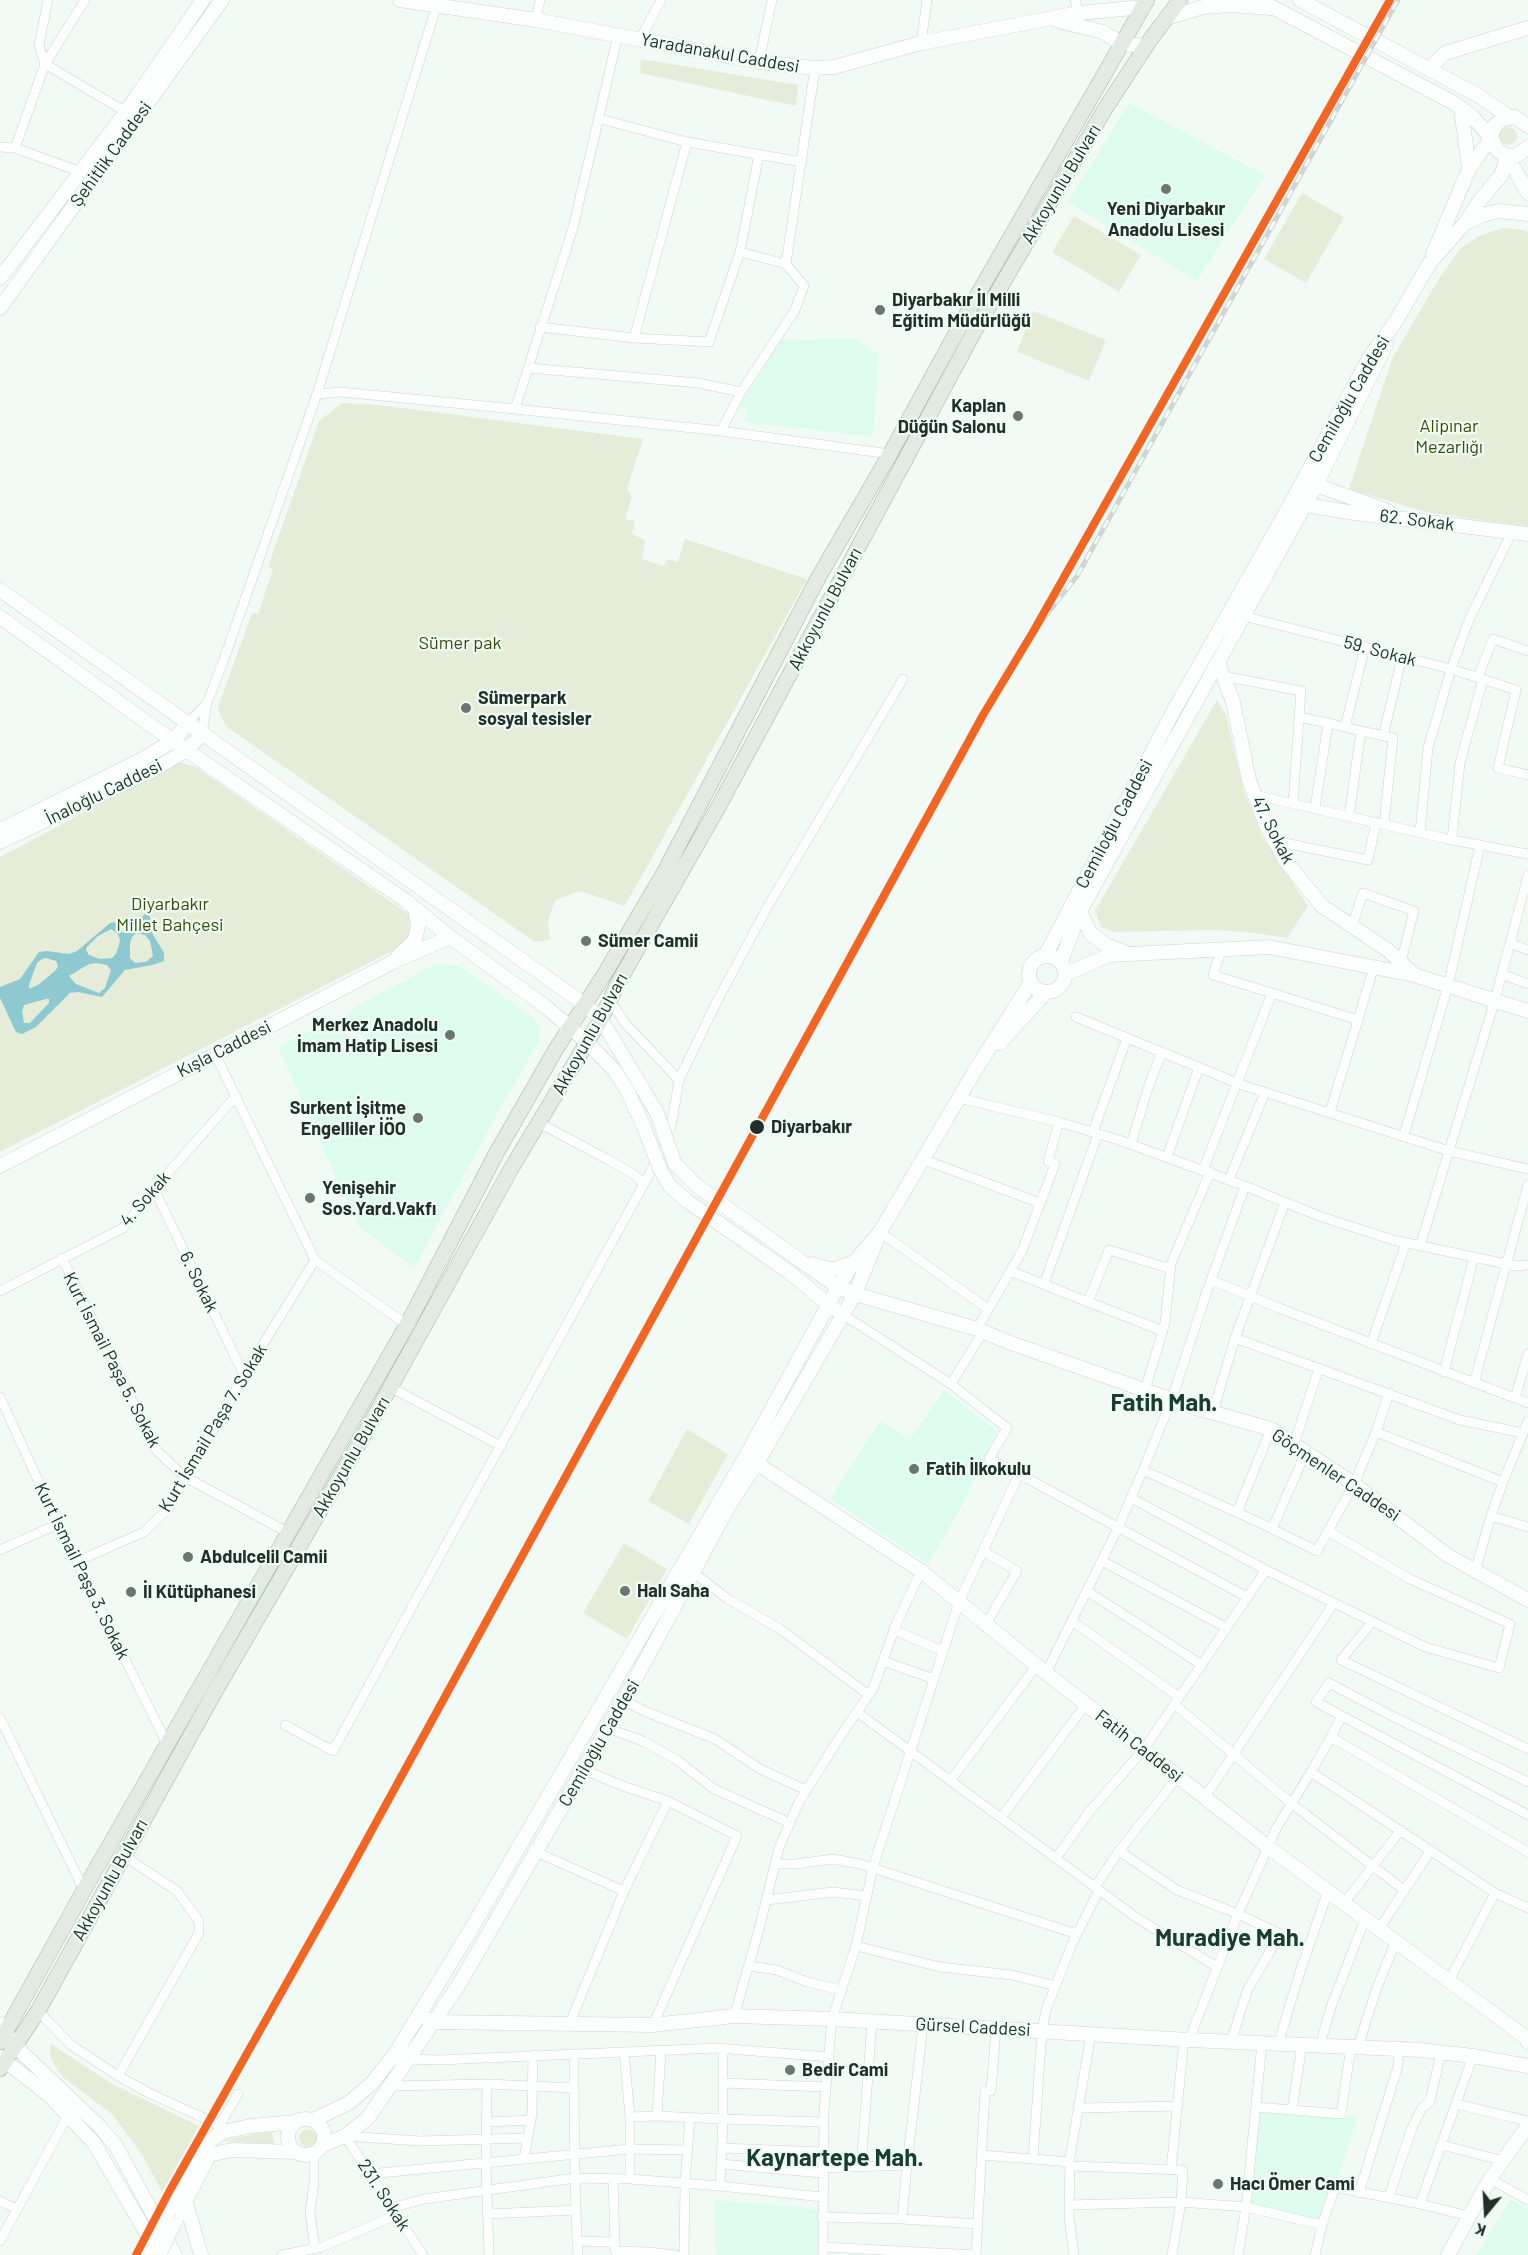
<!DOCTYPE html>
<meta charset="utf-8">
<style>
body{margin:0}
#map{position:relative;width:1528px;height:2255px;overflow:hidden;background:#f2faf6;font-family:Barlow,sans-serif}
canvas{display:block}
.north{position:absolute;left:1456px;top:2183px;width:60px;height:60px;-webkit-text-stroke:4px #eefef6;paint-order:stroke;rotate:198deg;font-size:16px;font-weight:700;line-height:24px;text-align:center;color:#202f28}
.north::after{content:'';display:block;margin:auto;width:21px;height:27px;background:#202f28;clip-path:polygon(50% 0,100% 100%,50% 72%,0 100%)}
</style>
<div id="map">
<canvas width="1528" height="2255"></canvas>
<div class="north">K</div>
</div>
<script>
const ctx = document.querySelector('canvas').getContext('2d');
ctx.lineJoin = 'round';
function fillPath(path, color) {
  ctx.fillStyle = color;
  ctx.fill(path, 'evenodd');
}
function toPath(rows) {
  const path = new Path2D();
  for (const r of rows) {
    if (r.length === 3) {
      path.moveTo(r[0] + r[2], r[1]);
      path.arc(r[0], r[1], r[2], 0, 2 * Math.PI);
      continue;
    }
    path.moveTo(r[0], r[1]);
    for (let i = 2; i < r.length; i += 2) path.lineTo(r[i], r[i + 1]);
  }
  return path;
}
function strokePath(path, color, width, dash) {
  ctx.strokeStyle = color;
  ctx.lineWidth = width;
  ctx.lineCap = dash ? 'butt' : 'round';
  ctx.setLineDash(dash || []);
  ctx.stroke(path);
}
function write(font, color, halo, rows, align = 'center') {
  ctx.font = font + ' Barlow,sans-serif';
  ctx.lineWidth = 4.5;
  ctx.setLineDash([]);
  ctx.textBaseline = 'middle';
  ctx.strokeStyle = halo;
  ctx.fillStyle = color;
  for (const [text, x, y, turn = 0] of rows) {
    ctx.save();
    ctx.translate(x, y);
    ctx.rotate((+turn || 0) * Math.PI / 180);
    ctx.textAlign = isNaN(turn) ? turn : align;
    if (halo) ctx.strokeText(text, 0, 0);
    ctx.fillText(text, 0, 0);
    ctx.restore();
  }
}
fillPath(toPath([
 [1129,103,1265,175,1197,281,1068,202],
 [854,338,879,354,873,437,744,422,747,408,739,406,781,340],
 [438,963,459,966,534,1018,540,1029,539,1041,497,1114,414,1268,358,1226,278,1047,328,1021,377,1057,380,1047,342,1025,353,1008],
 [944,1390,997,1431,960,1510,928,1564,830,1499,880,1421,910,1439],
 [1258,2111,1358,2116,1323,2223,1248,2205],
 [1511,2199,1528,2210,1528,2255,1476,2255],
 [714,2200,820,2209,820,2255,716,2255]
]), '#defced');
fillPath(toPath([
 [641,59,798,85,796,106,640,73],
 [1508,136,9],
 [1302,193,1344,217,1306,283,1264,259],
 [1074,216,1141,255,1119,292,1052,252],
 [1502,228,1525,230,1528,234,1528,527,1425,512,1349,489,1392,359,1438,280,1461,248,1477,237],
 [1033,311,1106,340,1089,381,1017,352],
 [342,403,379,405,643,439,627,489,632,497,625,519,635,521,632,534,645,540,642,559,663,566,668,559,678,562,685,539,807,579,625,906,579,891,555,901,548,920,550,940,535,942,227,727,221,717,218,707,252,613,258,614,273,569,268,567,319,421],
 [1217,700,1226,715,1243,788,1262,836,1308,906,1287,938,1255,933,1214,930,1113,932,1101,927,1095,911],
 [178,762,196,767,410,915,409,935,400,947,0,1152,0,857],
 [687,1429,728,1454,689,1524,648,1501],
 [624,1543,667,1569,627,1639,583,1613],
 [51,2044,114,2085,199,2126,162,2192,143,2156,113,2115,64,2078,56,2068,50,2056],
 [308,2138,9],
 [272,2130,274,2144,222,2141]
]), '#e5edd8');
fillPath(toPath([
 [145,914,150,917,152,933,164,953,164,961,152,965,125,970,102,997,78,992,70,993,36,1027,22,1034,16,1032,0,998,0,987,20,979,39,952,47,951,69,954,77,951,110,923,115,922,122,932,126,933],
 [111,929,118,934,120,941,116,954,112,958,100,959,89,955,86,950,87,947,98,936],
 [136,933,145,935,150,941,153,956,146,962,135,963,130,958,130,944,132,937],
 [46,958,56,961,58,966,56,970,38,985,29,989,29,985,37,963,42,959],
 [97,963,107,965,111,970,105,988,99,993,76,984,69,976,89,964],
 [46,999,49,999,49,1003,30,1023,24,1023,22,1011,24,1005]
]), '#8ec8d0');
const street = toPath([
 [85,0,45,64,126,112],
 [1075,0,1079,13],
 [536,20,540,0],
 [640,39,661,0],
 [921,43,927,0],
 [759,62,772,0],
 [600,119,687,142,802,162],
 [0,147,15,148,81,172],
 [15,148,45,64,39,45,48,0],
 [740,252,786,264],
 [540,327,634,338,709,342,740,252,759,154],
 [634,338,687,142],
 [529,368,698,383,741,392],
 [317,394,341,392,515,409,721,431,890,454],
 [515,409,573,228,618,35],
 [721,431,741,392,795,310,804,286,786,264,815,68],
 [1243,616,1451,669,1516,690,1498,768,1528,775],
 [1223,676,1301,691,1293,803],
 [1478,677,1493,639,1528,651],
 [1299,717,1328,723,1315,808],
 [1328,723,1361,731,1349,816],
 [187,724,207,703,223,662,317,394,437,4],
 [1345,727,1365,646],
 [1361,731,1393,738,1384,824],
 [202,734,207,703],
 [1383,736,1402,657],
 [1255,795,1447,839,1528,854],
 [1420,832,1428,748,1451,669,1469,620,1512,532],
 [1452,839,1460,763,1483,679],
 [1275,841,1368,860,1376,822],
 [1352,926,1363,893,1414,911,1401,962],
 [1510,943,1528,950],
 [1502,974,1528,984],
 [1272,993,1358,1020,1374,966],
 [610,1000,624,1022,679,1080],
 [1076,1017,1242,1085,1449,1151,1528,1169],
 [215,1054,315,1260,407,1325],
 [959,1098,1059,1122,1119,1140,1245,1186,1207,1291,1172,1399,1143,1470],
 [1330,1112,1358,1020],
 [539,1123,607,1159,635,1175,643,1184],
 [1093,1132,1127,1038],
 [1404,1135,1448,986,1480,845],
 [1131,1144,1149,1085,1162,1052],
 [1167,1157,1199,1067],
 [922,1159,1040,1203],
 [1203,1170,1272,993,1213,975,1222,948],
 [1229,1180,1265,1092],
 [1245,1186,1319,1216,1393,1240,1516,1266,1528,1265],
 [154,1189,244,1375],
 [880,1232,988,1309],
 [1420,1246,1495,1000,1528,875],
 [62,1258,157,1451,185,1477,289,1533],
 [1010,1271,1088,1302,1109,1250,1171,1269],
 [1211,1280,1279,1308,1528,1403],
 [1044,1284,1098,1134],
 [0,1291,123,1228,154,1189,236,1096],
 [1088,1302,1163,1331],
 [842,1314,951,1384,1007,1428,989,1459,1019,1474],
 [977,1329,1022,1251,1055,1164,1048,1161,1059,1122],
 [1235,1338,1285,1202],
 [1371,1344,1406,1243],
 [1444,1372,1474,1257],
 [1474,1383,1528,1185],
 [951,1384,983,1332],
 [390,1387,501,1446],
 [1145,1390,1165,1323,1171,1264,1210,1172],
 [0,1397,58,1524,167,1744],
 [1515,1398,1528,1354],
 [1213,1412,1235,1338,1460,1420,1523,1433],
 [1376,1432,1389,1393],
 [1294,1444,1319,1368],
 [1503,1482,1528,1421],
 [1237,1512,1271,1429],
 [1272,1529,1306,1452],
 [0,1550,58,1524],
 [983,1551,1017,1571,986,1624],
 [78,1561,144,1532,168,1509,244,1375,315,1260],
 [1102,1561,1227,1628],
 [1266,1570,1425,1647,1499,1668,1510,1624,1410,1579,1328,1531],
 [1475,1571,1491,1516,1528,1527],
 [694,1573,728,1599,780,1629,869,1695],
 [1087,1591,1202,1665],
 [1072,1621,1179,1697],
 [1372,1622,1341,1660,1528,1749],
 [894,1630,943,1651],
 [883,1661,934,1679],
 [1046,1673,1118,1528,1143,1470,1258,1522,1317,1551,1354,1484,1376,1432,1503,1482,1491,1516],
 [624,1700,644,1711,715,1739,760,1769,806,1790],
 [1174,1704,1291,1803,1404,1890],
 [857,1712,1137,1918,1217,1967],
 [1342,1716,1316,1702,1329,1683,1390,1715,1528,1782],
 [0,1718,84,1890],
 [285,1725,333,1751,663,1149,672,1122,679,1080,715,1005,768,906,903,679],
 [607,1728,643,1741,677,1760,714,1789,790,1823],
 [1331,1737,1342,1716,1528,1815],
 [1311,1772,1331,1737,1528,1852],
 [1178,1777,1119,1851,1177,1890,1238,1914,1189,2040],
 [950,1781,1037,1665],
 [1205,1797,1334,1603],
 [1001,1818,1086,1704],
 [536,1852,624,1891],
 [1056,1858,1090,1811,1144,1749,1266,1570,1131,1498],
 [775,1864,796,1864,833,1859,860,1864,1077,1934],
 [1095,1887,1119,1851],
 [767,1900,833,1892,867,1896],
 [1344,1903,1401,1830],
 [1379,1929,1431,1850],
 [856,1946,940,1967,1012,1975,1056,1986],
 [749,1966,777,1970,807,1982,841,1990],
 [1449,1981,1495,1893],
 [38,2011,71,2045,118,2076,151,2094,219,2125],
 [734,2016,760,1926,779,1848,799,1802,841,1735,873,1689,895,1627,921,1571],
 [570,2023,624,1891,668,1801,623,1786,584,1770],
 [653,2025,737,1836,668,1801],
 [1231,2042,1247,1991,1280,1934,1238,1914,1277,1827,1311,1772,1495,1893,1528,1908],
 [1262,2043,1246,2207,1322,2225],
 [1278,2044,1300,1972,1328,1891],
 [1320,2045,1331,2007,1365,1919],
 [1358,2047,1376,1990,1396,1941],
 [723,2048,723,2119,824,2122],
 [624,2052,630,2117,657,2116],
 [408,2059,439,2060,717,2048,829,2057],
 [118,2076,199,1933,199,1921,177,1891,124,1856],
 [723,2083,826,2087],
 [487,2084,574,2088,574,2055],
 [390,2086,487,2084,486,2164,489,2255],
 [1456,2104,1528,2121],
 [1256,2107,1341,2114,1351,2047],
 [1079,2108,1178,2106],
 [1292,2110,1302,2045],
 [486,2122,531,2120],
 [218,2128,238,2094],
 [345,2136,420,2141,528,2138],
 [345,2136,423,2255],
 [1442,2145,1504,2161],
 [722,2148,823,2152],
 [314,2153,314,2183,310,2212,315,2249],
 [981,2155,1033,2159],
 [524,2159,532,2113,533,2055],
 [1070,2162,1033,2159,1042,2031,1046,2010,1072,1944,1099,1890],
 [721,2164,822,2173],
 [907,2165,923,2025],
 [1070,2166,1183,2170,1181,2202,1172,2255],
 [861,2167,872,2022],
 [1171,2170,1184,2039],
 [369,2174,630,2149,688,2150],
 [613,2179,615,2242],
 [630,2179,630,2117],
 [1490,2179,1528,2200],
 [720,2186,822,2197],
 [1359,2193,1398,2066,1398,2049],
 [1389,2196,1412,2128,1422,2108,1430,2101,1441,2052],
 [0,2201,17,2209],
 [1069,2205,1181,2202,1246,2207,1238,2255],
 [392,2208,424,2199,575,2178,574,2088],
 [487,2214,576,2210],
 [1469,2216,1420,2204,1473,2056],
 [822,2217,902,2219,907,2165,823,2168],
 [902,2219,978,2224],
 [0,2241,68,2115],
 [577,2241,575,2178,630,2179,720,2186,723,2119,657,2116,661,2051],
 [823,2247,976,2255],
 [282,2255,322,2247,396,2215],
 [578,2255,577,2241,615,2242,615,2251,649,2252],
 [649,2255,649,2252,676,2255],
 [684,2255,685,2184,690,2117],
 [823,2255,824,2111,832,2019,856,1946,873,1867,959,1602,1019,1474,1247,1597],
 [976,2255,985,2091,991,2091,996,2029],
 [1074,2255,1069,2217,1070,2157,1091,2034],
 [1315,2255,1322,2225,1335,2187,1420,2204]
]);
const secondary = toPath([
 [400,0,536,20,759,62,815,68,834,67,921,43,1079,13,1144,7],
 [1259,0,1454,103,1472,116,1491,138,1469,169,1433,254],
 [1300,0,1481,97,1509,117],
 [1166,18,1203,7,1231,5,1271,8],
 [1059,21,1103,32,1122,44,1146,46],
 [1430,68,1445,53,1528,28],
 [1461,108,1469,169],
 [1528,126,1515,117,1503,119,1494,126,1491,138,1498,151,1507,156,1518,155,1528,147],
 [1507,156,1528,193],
 [1465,223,1483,215,1498,211,1528,214],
 [0,278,126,112,203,0],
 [0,308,222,0],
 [1316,485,1388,511],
 [1306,505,1355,513,1528,534],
 [0,590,584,1004,601,1019,657,1113],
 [0,617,173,741,405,900,450,937,546,1007,587,1042,615,1071,629,1094,643,1125],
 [1218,662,1233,702,1249,780,1266,825,1285,860,1322,906,1389,951,1414,975,1528,1011],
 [0,830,141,760,173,741,187,724],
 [0,842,151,771,187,750,202,734],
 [1080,911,1091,934,1106,945,1124,952],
 [1047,974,18],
 [398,956,415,940,418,926,415,909],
 [1045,956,1173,712,1290,505,1369,358,1396,321,1429,264,1465,223,1478,203,1502,174,1507,156],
 [1061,962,1080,911,1316,485,1386,345],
 [1066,974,1109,955,1269,947,1414,975],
 [1000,1043,1046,992],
 [0,1166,391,963,450,937],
 [880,1232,976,1069,1031,982],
 [801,1261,838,1287,855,1294,977,1329,1008,1342,1193,1407,1271,1429,1354,1484,1447,1555,1528,1600],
 [812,1264,829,1269,836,1269,854,1262],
 [789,1272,834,1309],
 [750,1459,921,1571,1031,1661,1264,1844,1525,2037,1528,2042],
 [428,2019,434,2022,653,2025,734,2016,832,2019,1189,2040,1421,2050,1473,2056,1528,2066],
 [0,2024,15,2046,100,2127,116,2146,175,2255],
 [0,2057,49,2095,94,2143,157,2251],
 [306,2137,18],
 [313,2120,349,2103,372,2083,395,2054,473,1926,650,1621,746,1456,838,1287,854,1262,880,1232,855,1294,757,1463,730,1504,624,1700,458,1986,368,2118,345,2136,323,2145],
 [186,2203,201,2255],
 [170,2209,203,2146,210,2141,223,2132,251,2126,296,2122],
 [173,2226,209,2155,232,2150,296,2152],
 [1448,2255,1490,2179,1528,2125]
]);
const primary = toPath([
 [0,2042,84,1890,407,1325,497,1152,556,1049,604,975,666,869,817,580,890,454,967,313,1147,0],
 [0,2069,38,2011,213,1695,364,1435,511,1169,601,1019,618,983,720,804,974,332,1105,109,1150,40,1180,0]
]);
strokePath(street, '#cad5d0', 10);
strokePath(secondary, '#cad5d0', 15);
strokePath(primary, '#a1b1a2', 16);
strokePath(street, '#fdfefe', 9);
strokePath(secondary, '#fdfefe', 14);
strokePath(primary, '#e3eae2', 15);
const rail = toPath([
 [1033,632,1077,576,1398,0]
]);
strokePath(rail, '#d1d4d2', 5);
strokePath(rail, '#eefef6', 3, [9]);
const secondaryBridge = toPath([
 [657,1113,675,1164,697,1186,801,1261],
 [643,1125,661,1171,670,1186,687,1201,789,1272],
 [147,2255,170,2209],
 [159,2255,173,2226]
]);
strokePath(secondaryBridge, '#cad5d0', 15, []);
strokePath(secondaryBridge, '#fdfefe', 14);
strokePath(toPath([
 [136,2255,169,2192,338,1892,983,715,1033,632,1390,0]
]), '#f26522', 8);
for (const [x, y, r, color] of [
 [1166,189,6,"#6a7670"],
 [880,310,6,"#6a7670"],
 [1018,416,6,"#6a7670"],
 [466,708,6,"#6a7670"],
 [586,941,6,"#6a7670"],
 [450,1035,6,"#6a7670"],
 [418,1118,6,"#6a7670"],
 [757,1127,8,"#202f28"],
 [310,1198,6,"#6a7670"],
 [914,1469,6,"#6a7670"],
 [188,1557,6,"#6a7670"],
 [625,1591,6,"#6a7670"],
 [131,1592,6,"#6a7670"],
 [790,2070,6,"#6a7670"],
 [1218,2184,6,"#6a7670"]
]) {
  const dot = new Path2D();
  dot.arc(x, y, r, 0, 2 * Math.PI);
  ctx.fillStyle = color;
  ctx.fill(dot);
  strokePath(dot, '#eefef6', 2);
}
write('18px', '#202f28', '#eefef6', [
 ["Yaradanakul Caddesi",720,53,10],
 ["Şehitlik Caddesi",111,154,-54],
 ["Akkoyunlu Bulvarı",1061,184,-59],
 ["Cemiloğlu Caddesi",1349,399,-60],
 ["62. Sokak",1417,520,7],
 ["Akkoyunlu Bulvarı",825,609,-62],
 ["59. Sokak",1380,651,15],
 ["İnaloğlu Caddesi",104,792,-26],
 ["Cemiloğlu Caddesi",1114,824,-62],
 ["47. Sokak",1273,830,63],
 ["Akkoyunlu Bulvarı",590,1034,-61],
 ["Kışla Caddesi",224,1049,-27],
 ["4. Sokak",145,1199,-49],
 ["6. Sokak",199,1282,64],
 ["Kurt İsmail Paşa 5. Sokak",112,1360,63],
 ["Kurt İsmail Paşa 7. Sokak",213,1428,-59],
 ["Akkoyunlu Bulvarı",351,1457,-60],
 ["Göçmenler Caddesi",1336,1475,34],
 ["Kurt İsmail Paşa 3. Sokak",82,1571,64],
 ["Cemiloğlu Caddesi",599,1743,-60],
 ["Fatih Caddesi",1139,1746,38],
 ["Akkoyunlu Bulvarı",110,1880,-61],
 ["Gürsel Caddesi",973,2027,3],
 ["231. Sokak",384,2195,57]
]);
write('bold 18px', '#202f28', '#eefef6', [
 ["Yeni Diyarbakır",1166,209,"center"],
 ["Anadolu Lisesi",1166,230,"center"],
 ["Diyarbakır İl Milli",892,300],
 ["Eğitim Müdürlüğü",892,321],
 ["Kaplan",1006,406,"right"],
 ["Düğün Salonu",1006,427,"right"],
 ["Sümerpark",478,698],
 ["sosyal tesisler",478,719],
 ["Sümer Camii",598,941],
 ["Merkez Anadolu",438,1025,"right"],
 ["İmam Hatip Lisesi",438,1046,"right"],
 ["Surkent İşitme",406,1108,"right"],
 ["Engelliler İÖO",406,1129,"right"],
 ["Yenişehir",322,1188],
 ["Sos.Yard.Vakfı",322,1209],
 ["Fatih İlkokulu",926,1469],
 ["Abdulcelil Camii",200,1557],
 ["Halı Saha",637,1591],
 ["İl Kütüphanesi",143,1592],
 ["Bedir Cami",802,2070],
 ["Hacı Ömer Cami",1230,2184]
], 'left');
write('18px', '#3e4a04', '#eefef6', [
 ["Alipınar",1449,426],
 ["Mezarlığı",1449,447],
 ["Sümer pak",460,643],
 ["Diyarbakır",170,904],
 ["Millet Bahçesi",170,925]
]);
write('bold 18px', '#202f28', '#eefef6', [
 ["Diyarbakır",771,1127]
], 'left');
write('bold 24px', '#1b3d2e', '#eefef6', [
 ["Fatih Mah.",1164,1403],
 ["Muradiye Mah.",1230,1938],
 ["Kaynartepe Mah.",835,2158]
]);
</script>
